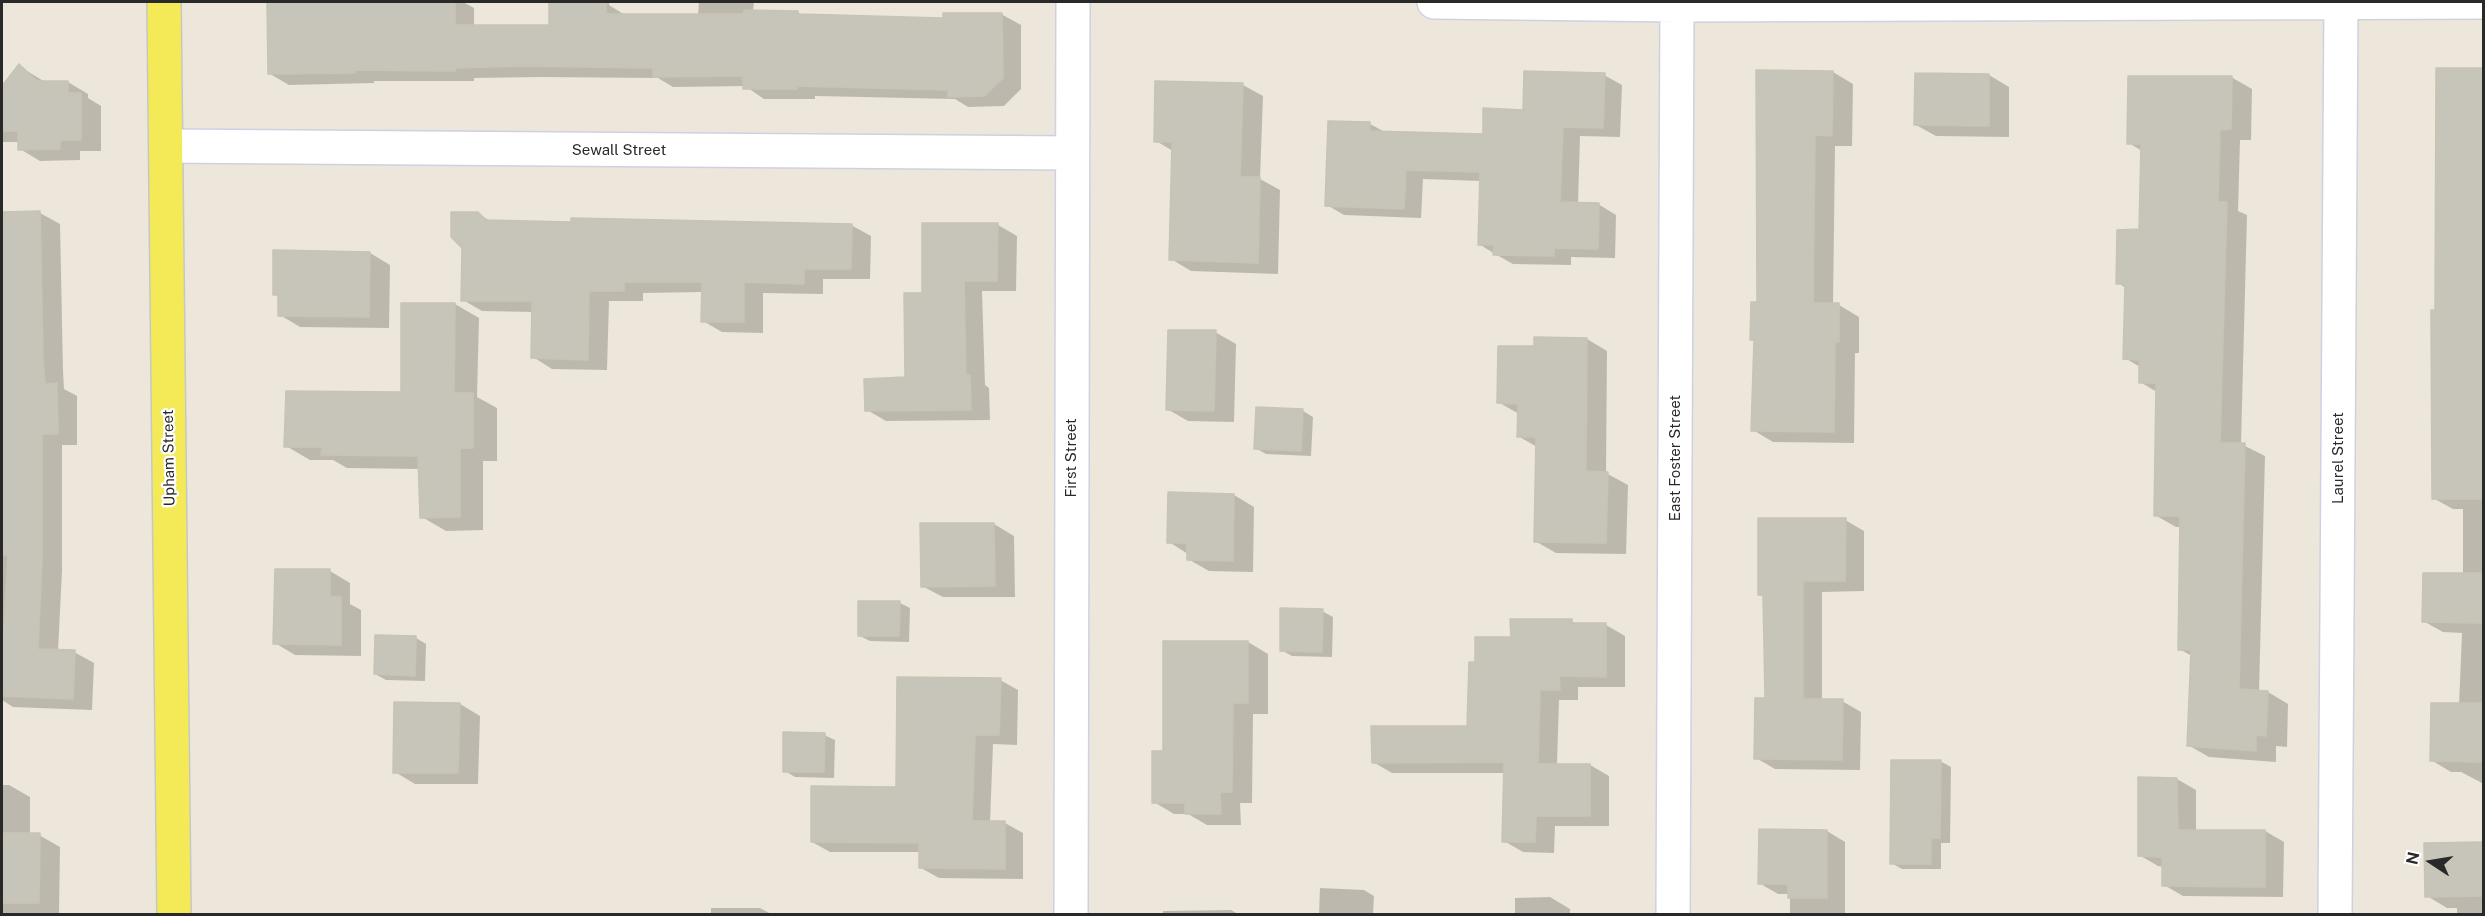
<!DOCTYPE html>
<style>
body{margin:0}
#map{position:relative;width:2485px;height:916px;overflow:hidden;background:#ece7da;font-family:"Public Sans",sans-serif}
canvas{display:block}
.frame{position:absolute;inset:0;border:3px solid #292929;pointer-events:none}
.north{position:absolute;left:2401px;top:832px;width:60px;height:60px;-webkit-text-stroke:4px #fff;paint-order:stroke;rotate:282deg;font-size:16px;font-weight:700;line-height:24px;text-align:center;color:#292929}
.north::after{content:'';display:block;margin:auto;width:21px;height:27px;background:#292929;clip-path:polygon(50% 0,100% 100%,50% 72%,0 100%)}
</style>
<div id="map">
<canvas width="2485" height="916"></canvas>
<div class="frame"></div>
<div class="north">N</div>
</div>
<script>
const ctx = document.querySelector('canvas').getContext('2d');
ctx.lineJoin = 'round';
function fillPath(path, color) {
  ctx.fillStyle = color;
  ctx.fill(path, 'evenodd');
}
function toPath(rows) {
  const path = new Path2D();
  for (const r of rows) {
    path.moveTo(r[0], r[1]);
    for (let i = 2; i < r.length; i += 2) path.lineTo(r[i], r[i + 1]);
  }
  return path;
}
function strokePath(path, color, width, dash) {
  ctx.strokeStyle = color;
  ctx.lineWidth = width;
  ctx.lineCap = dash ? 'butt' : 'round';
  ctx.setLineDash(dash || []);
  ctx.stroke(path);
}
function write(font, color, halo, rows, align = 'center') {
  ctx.font = font + ' "Public Sans",sans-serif';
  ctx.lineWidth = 4.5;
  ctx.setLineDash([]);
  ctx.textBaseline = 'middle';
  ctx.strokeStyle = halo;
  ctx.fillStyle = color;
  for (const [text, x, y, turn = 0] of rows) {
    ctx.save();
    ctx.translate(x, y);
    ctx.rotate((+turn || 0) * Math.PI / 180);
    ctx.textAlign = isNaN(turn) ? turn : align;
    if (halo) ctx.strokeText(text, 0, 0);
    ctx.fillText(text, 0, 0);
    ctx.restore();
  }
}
fillPath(toPath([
 [268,2,463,2,474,8,474,27,550,27,550,2,609,2,609,5,625,15,698,15,699,2,754,2,753,12,797,12,804,16,945,20,1001,14,1021,25,1021,89,1004,106,968,107,955,99,815,96,815,99,764,99,745,86,673,87,658,78,540,77,474,78,474,81,374,81,374,83,289,85,270,74],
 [19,66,45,82,68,82,88,94,88,98,101,106,101,151,80,151,80,160,40,161,20,149,20,142,2,142,2,85],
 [2484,70,2484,784,2461,772,2451,772,2431,760,2459,705,2462,633,2443,632,2423,621,2463,575,2463,509,2453,509,2433,498,2437,311],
 [1833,72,1853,84,1852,146,1835,146,1833,305,1839,305,1859,317,1859,353,1855,353,1854,443,1773,442,1753,430,1755,341,1752,339,1759,303],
 [1604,75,1622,85,1620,137,1580,136,1578,204,1598,204,1616,215,1615,258,1571,257,1571,265,1513,264,1495,254,1479,244,1481,181,1423,179,1421,218,1344,215,1327,205,1330,123,1370,124,1385,132,1484,135,1524,111],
 [1989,75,2009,87,2009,137,1936,136,1916,125],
 [2231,77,2252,89,2251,140,2240,140,2238,211,2247,215,2241,444,2265,456,2259,692,2268,692,2288,704,2287,747,2276,746,2276,762,2209,757,2188,745,2192,656,2179,649,2182,527,2176,527,2155,515,2157,392,2140,382,2140,367,2125,358,2126,288,2118,283,2141,231,2142,151,2129,143],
 [1243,85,1263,96,1260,179,1280,190,1278,274,1191,271,1171,259,1173,151,1156,141],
 [2,213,40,213,60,224,63,371,64,389,77,396,77,445,62,445,62,571,58,651,74,652,94,663,92,710,13,707,2,700],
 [477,213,492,222,851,225,871,236,870,279,823,279,823,294,763,293,763,333,722,332,703,321,703,292,643,293,643,301,609,301,607,370,552,369,533,357,533,312,482,311,463,300],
 [998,225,1017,236,1016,291,982,291,985,385,989,388,990,420,886,421,867,410,906,379,923,294],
 [370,253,390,265,389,328,300,327,280,315,279,297,274,294],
 [455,304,479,318,477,397,497,408,497,461,483,461,483,530,446,531,422,517,420,469,347,468,333,460,310,460,286,446,403,393],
 [1215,332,1236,344,1234,422,1188,421,1167,409],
 [1587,339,1607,351,1606,473,1628,485,1626,554,1556,553,1535,541,1537,447,1518,436,1519,414,1498,402,1535,348],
 [1303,411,1313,417,1311,456,1266,454,1255,448],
 [1234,495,1254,507,1253,572,1209,571,1188,559,1188,554,1169,542],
 [1845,520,1864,531,1864,591,1822,592,1822,700,1842,701,1861,712,1860,770,1775,769,1756,758,1767,700,1765,597,1760,594],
 [994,524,1014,536,1015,597,943,597,922,586],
 [330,571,350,583,350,604,361,610,361,656,295,655,275,643],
 [900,603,910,608,909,642,870,641,860,636],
 [1322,611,1333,617,1332,657,1292,656,1281,650],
 [1571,621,1577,624,1606,625,1625,636,1625,687,1578,687,1578,700,1559,700,1557,765,1590,765,1609,776,1609,826,1555,826,1554,853,1523,852,1504,841,1505,773,1392,773,1373,762,1469,727,1476,664,1512,638],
 [416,638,426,644,425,681,386,680,375,674],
 [1248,642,1268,654,1268,714,1253,714,1252,803,1240,803,1241,825,1207,825,1188,814,1174,814,1154,802],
 [1000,680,1018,690,1017,745,993,744,990,823,1005,823,1023,833,1023,879,939,878,921,868,921,852,830,852,812,842,898,789],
 [460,704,480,716,478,784,415,784,395,772],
 [824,735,835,740,834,778,795,777,785,771],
 [1940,761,1951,767,1950,843,1941,843,1941,869,1902,869,1891,863],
 [2177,779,2196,790,2196,831,2265,831,2284,842,2283,897,2183,896,2164,885,2164,867,2158,866,2139,855],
 [2,785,9,785,30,797,30,835,39,835,60,847,59,914,2,914],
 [1760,831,1827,831,1845,842,1845,914,1790,914,1790,894,1778,894,1759,883],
 [2484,844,2484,914,2457,914,2457,908,2447,908,2427,896],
 [1320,888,1364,890,1374,896,1373,914,1319,914],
 [1550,897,1570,909,1570,914,1515,914,1515,898],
 [711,908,760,908,771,914,711,914],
 [1231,910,1238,914,1163,914,1163,911]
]), '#0003');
const building = toPath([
 [267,2,455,2,455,25,549,25,549,2,606,2,606,14,744,14,744,10,798,11,798,14,943,18,943,13,1002,13,1003,78,984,96,948,97,948,90,797,86,797,89,743,89,743,76,653,77,653,68,520,66,455,68,455,71,355,70,355,73,268,74,267,2],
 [19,64,37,81,68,81,68,93,81,93,81,140,60,140,60,149,18,150,18,131,2,131,2,86,19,64],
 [2436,68,2484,68,2484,499,2432,499,2431,310,2435,310,2436,68],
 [1756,70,1833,71,1832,136,1815,135,1813,303,1839,303,1839,342,1835,342,1834,432,1751,431,1754,340,1750,340,1751,302,1757,302,1756,70],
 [1524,71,1605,73,1603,128,1563,127,1560,202,1599,203,1598,249,1554,248,1554,256,1493,255,1494,245,1478,245,1480,172,1406,170,1404,209,1325,206,1328,121,1370,122,1370,131,1483,134,1483,108,1523,110,1524,71],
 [1915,73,1989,74,1989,126,1914,125,1915,73],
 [2128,76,2232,76,2231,129,2220,130,2218,202,2227,202,2220,443,2245,443,2239,689,2268,691,2266,736,2256,735,2256,751,2187,746,2191,650,2178,650,2180,516,2154,516,2156,383,2139,383,2139,360,2123,359,2125,284,2116,284,2117,230,2139,229,2141,144,2127,144,2128,76],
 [1155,81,1243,83,1240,177,1260,177,1258,263,1169,260,1172,142,1154,142,1155,81],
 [40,211,43,358,45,384,57,383,58,434,42,434,42,559,38,649,75,650,73,699,2,696,2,627,4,627,8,555,2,555,2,212,40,211],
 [451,212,478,212,486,220,571,222,571,218,852,224,851,269,804,269,804,284,744,282,744,322,701,322,702,282,624,282,624,291,589,291,588,360,531,358,532,301,461,301,462,248,451,237,451,212],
 [922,223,998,223,997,281,964,281,966,375,970,375,971,410,865,411,864,379,905,377,904,293,922,293,922,223],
 [273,250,370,252,369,317,278,316,278,295,273,295,273,250],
 [401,303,455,303,454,393,473,393,473,448,460,448,460,517,420,518,418,456,321,455,322,447,284,447,286,391,401,392,401,303],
 [1168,330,1216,330,1214,411,1166,410,1168,330],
 [1534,337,1587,338,1586,471,1608,472,1606,543,1534,542,1536,437,1517,437,1518,404,1497,403,1498,346,1534,346,1534,337],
 [1256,407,1303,409,1301,451,1254,449,1256,407],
 [1168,492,1234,494,1233,561,1187,560,1187,543,1167,543,1168,492],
 [1758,518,1846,518,1845,581,1803,581,1803,699,1843,699,1842,760,1754,759,1755,698,1765,698,1763,595,1758,595,1758,518],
 [920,523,994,523,995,586,921,587,920,523],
 [275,569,330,569,330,597,341,597,341,645,273,644,275,569],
 [2423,573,2484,573,2484,623,2422,622,2423,573],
 [858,601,900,601,899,636,858,636,858,601],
 [1280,608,1323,609,1322,652,1280,651,1280,608],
 [1510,619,1572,619,1572,623,1606,623,1606,677,1559,676,1560,690,1540,690,1538,764,1590,764,1590,816,1536,816,1535,842,1502,842,1504,762,1372,763,1371,726,1467,726,1469,662,1475,662,1475,637,1511,637,1510,619],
 [375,635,416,636,415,676,374,674,375,635],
 [1163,641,1248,641,1248,703,1233,703,1232,792,1220,792,1221,814,1185,814,1185,803,1152,803,1152,751,1163,751,1163,641],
 [897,677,1001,678,999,735,975,735,972,821,1005,821,1005,869,919,868,919,843,811,842,811,786,896,787,897,677],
 [394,702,460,703,458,773,393,773,394,702],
 [2431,703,2484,703,2484,762,2430,761,2431,703],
 [783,732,825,733,824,772,783,772,783,732],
 [1891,760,1941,760,1940,838,1931,838,1931,864,1890,864,1891,760],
 [2138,777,2177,778,2178,830,2265,830,2265,887,2162,886,2162,857,2138,856,2138,777],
 [1759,829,1827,830,1827,898,1788,898,1788,884,1758,884,1759,829],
 [2,833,40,833,39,903,2,903,2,833],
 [2484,842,2484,896,2425,897,2424,843,2484,842]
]);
fillPath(building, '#c7c4ba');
strokePath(building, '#c7c4b4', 1.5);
const minor = toPath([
 [1434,2,1677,5,2484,2],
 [166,146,1072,153],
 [1071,914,1073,2],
 [1673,914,1677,2],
 [2335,914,2341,2]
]);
const major = toPath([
 [164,2,174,914]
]);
strokePath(minor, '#d0d0e3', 36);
strokePath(major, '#c7c7c7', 36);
strokePath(minor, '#fff', 33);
strokePath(major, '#f4ea57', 33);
write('15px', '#292929', '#fff', [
 ["Sewall Street",619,150],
 ["Upham Street",169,458,-91],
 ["First Street",1071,458,-90],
 ["East Foster Street",1675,458,-90],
 ["Laurel Street",2338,458,-90]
]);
</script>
